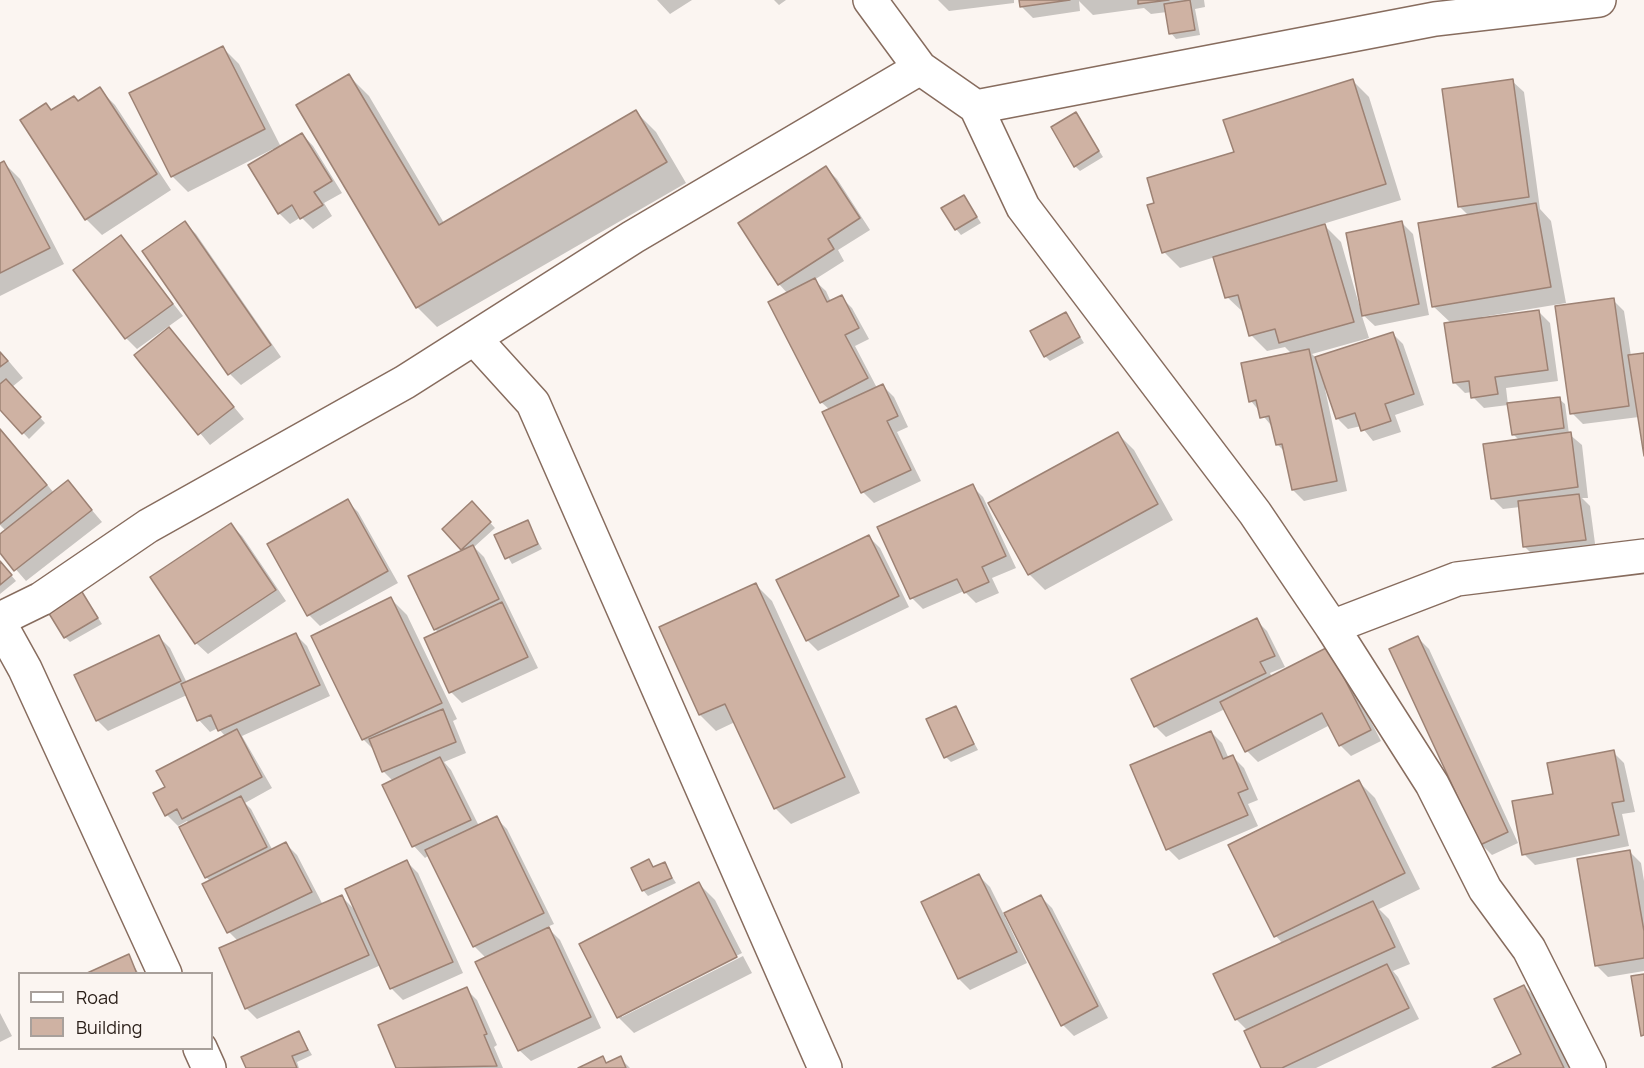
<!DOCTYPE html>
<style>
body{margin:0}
#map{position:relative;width:1644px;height:1068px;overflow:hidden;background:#fbf5f1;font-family:Manrope,sans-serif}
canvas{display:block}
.legend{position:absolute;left:18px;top:972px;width:195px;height:78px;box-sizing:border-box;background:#fbf5f1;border:2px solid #a8a09b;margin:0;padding:8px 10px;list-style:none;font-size:18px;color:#2b201a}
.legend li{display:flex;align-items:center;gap:12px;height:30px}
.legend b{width:30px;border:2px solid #a8a09b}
</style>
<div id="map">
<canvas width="1644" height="1068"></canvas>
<ul class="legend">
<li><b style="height:8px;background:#fff"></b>Road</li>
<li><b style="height:16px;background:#cfb2a3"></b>Building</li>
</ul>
</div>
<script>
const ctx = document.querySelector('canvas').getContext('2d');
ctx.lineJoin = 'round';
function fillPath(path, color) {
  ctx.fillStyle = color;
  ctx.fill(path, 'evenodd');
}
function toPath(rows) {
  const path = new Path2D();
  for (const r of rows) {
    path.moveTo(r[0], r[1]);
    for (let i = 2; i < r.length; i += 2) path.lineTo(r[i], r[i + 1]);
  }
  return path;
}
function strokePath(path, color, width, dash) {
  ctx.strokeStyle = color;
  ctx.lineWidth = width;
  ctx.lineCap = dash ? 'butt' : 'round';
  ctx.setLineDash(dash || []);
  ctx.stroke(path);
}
fillPath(toPath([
 [657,0,692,0,670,14],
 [774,0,786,0,779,5],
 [938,0,1014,0,1014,3,949,11],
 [1021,0,1204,0,1205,7,1195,9,1200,35,1176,39,1171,33,1167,12,1151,14,1144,8,1093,15,1079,1,1080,11,1033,18,1022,7],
 [223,48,239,64,281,147,302,134,313,146,342,193,324,203,332,216,313,229,301,217,290,224,279,213,273,149,188,192,172,176],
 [349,76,369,96,444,223,636,112,656,132,686,183,437,327,417,307,298,106],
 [1353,81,1369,97,1401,200,1323,224,1341,242,1360,308,1402,223,1413,234,1429,315,1375,326,1361,313,1370,341,1392,333,1403,344,1424,405,1395,415,1401,432,1373,441,1361,426,1348,429,1337,418,1327,388,1325,389,1347,491,1304,501,1293,490,1285,452,1277,444,1274,429,1251,401,1292,354,1285,347,1267,351,1251,335,1244,313,1227,297,1215,257,1180,268,1164,252,1156,204],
 [1369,338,1370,341,1316,358,1312,354],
 [1512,81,1524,92,1540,209,1551,221,1566,303,1482,317,1482,319,1539,312,1550,323,1558,381,1506,388,1508,405,1484,408,1473,397,1472,392,1465,393,1454,382,1451,323,1433,306,1469,216,1459,206],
 [99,89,115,105,171,190,102,235,86,219,52,111,79,103],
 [1076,114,1103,157,1080,171,1075,166],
 [4,163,20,179,64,264,0,296,0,165],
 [826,168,837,179,870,230,838,250,844,261,814,280,826,291,831,302,841,297,852,308,869,339,855,346,877,388,883,386,894,397,908,427,897,432,921,481,874,503,863,492,824,413,830,410,821,402,788,294,779,284],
 [964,197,981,223,961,235,956,229],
 [185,223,196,234,281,357,241,385,230,374],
 [121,237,183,316,137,349,126,338],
 [1613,300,1624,311,1631,356,1644,354,1644,447,1639,417,1583,424,1572,413],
 [1066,314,1084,343,1050,361,1045,356],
 [169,329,244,419,210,445,136,356],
 [0,351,23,378,12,387,45,423,29,439,0,408],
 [1559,399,1565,404,1569,434,1582,445,1588,498,1582,498,1590,506,1596,551,1536,558,1525,547,1520,507,1503,509,1492,498,1519,440,1513,434],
 [0,428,54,493,68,482,102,522,26,581,0,551,0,536,6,531,0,525],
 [1118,434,1134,450,1173,520,1045,590,1029,574],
 [972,486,983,497,1016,568,992,578,999,593,976,603,964,591,923,609,912,598,879,528],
 [347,501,358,512,398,583,320,626,309,615,269,545],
 [472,503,495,528,474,547,484,557,538,668,462,703,451,692,426,639,439,633,435,629,464,551,444,529],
 [527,522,542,549,512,564,496,536],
 [231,525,242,536,286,601,208,654,196,643],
 [869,537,880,548,909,607,818,651,807,640],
 [0,562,16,581,0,594],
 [756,585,772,601,860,793,791,824,775,808,735,722,716,731,700,715,661,628],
 [79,589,102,624,70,642,65,637],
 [391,599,407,615,457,719,453,721,466,753,444,762,451,770,479,826,496,818,507,829,554,924,547,927,560,940,601,1028,531,1061,519,1050,486,958,474,946,429,855,425,858,414,846,384,785,393,781,383,771,376,752,363,739],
 [1256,620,1267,631,1285,667,1270,673,1272,677,1339,660,1381,741,1351,756,1340,745,1330,725,1258,762,1247,751,1225,709,1166,737,1155,726],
 [296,635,307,646,330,696,242,736,272,788,245,803,251,809,273,851,286,844,297,855,323,905,342,897,356,911,407,862,418,873,463,973,403,1000,392,989,381,965,257,1019,246,1008,238,941,229,932,204,884,210,881,206,877,189,824,187,821,178,826,167,815,167,788,225,736,218,728,210,732,199,720,187,695,108,731,97,720,159,637,170,648,187,683],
 [1418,638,1429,649,1518,843,1492,855,1481,844],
 [955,708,978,750,951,762,946,757],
 [1211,732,1222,743,1229,759,1233,757,1244,768,1258,800,1248,804,1258,826,1179,860,1168,849],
 [1613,752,1624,763,1635,812,1622,814,1629,846,1535,865,1524,854,1555,795],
 [1359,782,1375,798,1420,889,1379,909,1389,919,1410,964,1393,971,1398,977,1419,1019,1316,1068,1263,1068,1248,1031,1236,1019,1283,944,1276,936],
 [1630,852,1641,863,1644,881,1644,971,1608,977,1597,966],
 [649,861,655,868,664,864,676,883,648,896,643,890],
 [979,876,990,887,1004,915,1041,897,1052,908,1108,1018,1074,1036,1063,1025,1007,916,1005,917,1027,963,970,990,959,979,923,902],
 [699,884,715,900,742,953,622,1014,622,1017,743,956,752,973,634,1033,618,1017],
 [128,956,139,974,89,974],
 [1524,986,1535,997,1569,1068,1495,1068,1523,1055],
 [466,989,477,1000,497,1045,494,1047,503,1068,398,1068,380,1026],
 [0,1013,12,1036,0,1042],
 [299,1033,312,1055,297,1062,299,1068,248,1068],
 [602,1058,608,1064,620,1058,630,1068,582,1068]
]), '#0003');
const building = toPath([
 [1019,0,1070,0,1020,7,1019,0],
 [1138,0,1169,0,1138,4,1138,0],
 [1190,0,1195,30,1169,34,1164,4,1190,0],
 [223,46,265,129,171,177,129,93,223,46],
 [349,74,439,225,636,110,667,162,416,308,296,105,349,74],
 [1353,79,1386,184,1162,253,1147,205,1154,203,1147,178,1234,152,1223,120,1353,79],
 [1513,79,1529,197,1458,207,1442,89,1513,79],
 [100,87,157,174,85,220,20,120,46,103,51,110,74,96,78,101,100,87],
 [1076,112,1099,151,1074,167,1051,127,1076,112],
 [302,133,332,181,314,192,323,205,300,219,292,205,278,214,248,165,302,133],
 [4,161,50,248,0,273,0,163,4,161],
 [826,166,860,218,828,239,834,249,778,285,738,223,826,166],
 [964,195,977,217,955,230,941,208,964,195],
 [1536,203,1551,287,1432,307,1418,223,1536,203],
 [185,221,271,345,228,375,142,251,185,221],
 [1402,221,1419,304,1362,316,1346,233,1402,221],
 [1325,224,1354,322,1279,343,1275,329,1249,336,1238,295,1225,298,1213,257,1325,224],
 [121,235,173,304,125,339,73,270,121,235],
 [815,278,827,302,842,295,859,328,845,335,868,378,820,403,768,302,815,278],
 [1614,298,1629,406,1570,414,1555,306,1614,298],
 [1539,310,1548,370,1495,377,1498,394,1471,398,1469,381,1453,383,1444,323,1539,310],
 [1066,312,1080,337,1044,357,1030,331,1066,312],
 [169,327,234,407,198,435,134,355,169,327],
 [1393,332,1414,394,1385,404,1391,421,1361,431,1355,413,1336,419,1315,357,1393,332],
 [1309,349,1337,481,1292,490,1282,444,1276,445,1269,416,1260,418,1256,400,1249,402,1241,363,1309,349],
 [0,352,8,361,0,367,0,352],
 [1644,353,1644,456,1628,355,1644,353],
 [6,379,41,417,22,434,0,410,0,384,6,379],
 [883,384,898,416,887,421,911,470,861,493,822,412,883,384],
 [1560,397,1564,428,1512,435,1507,403,1560,397],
 [0,429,47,485,0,524,0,429],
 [1118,432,1158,504,1028,575,988,503,1118,432],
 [1571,432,1578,487,1491,499,1483,444,1571,432],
 [68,480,92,510,14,571,0,553,0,534,68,480],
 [973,484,1006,556,982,567,989,582,964,593,957,579,910,599,877,527,973,484],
 [1579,494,1586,540,1523,547,1518,501,1579,494],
 [348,499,388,571,307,616,267,544,348,499],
 [472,501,491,522,461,550,442,529,472,501],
 [528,520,538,544,505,559,494,535,528,520],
 [231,523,276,590,195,644,150,577,231,523],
 [869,535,899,596,806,641,776,580,869,535],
 [473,545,499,599,434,630,408,576,473,545],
 [0,561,12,575,0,585,0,561],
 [756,583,845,777,774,809,725,704,699,715,659,627,756,583],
 [79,587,98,618,64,638,45,607,79,587],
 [391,597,442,703,362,740,311,636,391,597],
 [502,602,528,657,449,693,424,638,502,602],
 [1257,618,1275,656,1260,662,1266,673,1154,727,1131,679,1257,618],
 [296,633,320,685,218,731,211,715,197,721,181,684,296,633],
 [159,635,181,681,96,721,74,675,159,635],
 [1418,636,1508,832,1480,845,1389,649,1418,636],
 [1328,647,1371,730,1339,746,1322,713,1245,752,1220,702,1328,647],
 [956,706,974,744,944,758,926,719,956,706],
 [443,709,456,742,382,772,369,739,443,709],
 [237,729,262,777,182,819,177,809,165,816,153,793,165,787,156,771,237,729],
 [1211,731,1223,759,1233,755,1248,789,1238,793,1248,815,1166,850,1130,765,1211,731],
 [1614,750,1624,801,1612,803,1619,835,1522,855,1512,801,1553,794,1547,763,1614,750],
 [440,757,471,820,412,847,382,785,440,757],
 [1359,780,1405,873,1274,937,1228,845,1359,780],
 [241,796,267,847,205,878,179,827,241,796],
 [497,816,544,913,473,947,425,850,497,816],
 [286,842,312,892,227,933,202,884,286,842],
 [1630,850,1644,931,1644,958,1595,966,1577,859,1630,850],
 [649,859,653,867,665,862,672,878,642,891,631,868,649,859],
 [407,860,453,962,390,989,345,889,407,860],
 [979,874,1017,952,958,979,921,902,979,874],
 [699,882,737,957,617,1018,579,944,699,882],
 [342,895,369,955,245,1009,219,948,342,895],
 [1041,895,1098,1006,1061,1026,1004,913,1041,895],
 [1373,901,1395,947,1235,1020,1213,974,1373,901],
 [549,927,591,1017,518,1051,475,962,549,927],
 [129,954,137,974,85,974,129,954],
 [1387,964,1409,1008,1282,1068,1261,1068,1244,1031,1387,964],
 [1644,974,1644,1035,1641,1036,1631,976,1644,974],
 [1524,985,1564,1068,1492,1068,1521,1054,1494,999,1524,985],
 [467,987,487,1034,484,1035,497,1066,396,1068,378,1025,467,987],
 [299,1031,308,1050,292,1056,297,1068,246,1068,241,1057,299,1031],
 [603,1056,606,1063,621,1056,626,1068,578,1068,603,1056]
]);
fillPath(building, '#cfb2a3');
strokePath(building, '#9d8274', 1.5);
const street = toPath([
 [870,0,920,68,976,107,1023,207,1255,513,1332,627,1432,784,1485,889,1529,949,1589,1068],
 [976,107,1435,19,1599,0],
 [474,338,533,403,825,1068],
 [0,619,41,599,148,526,405,382,633,237,920,68],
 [0,624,25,669,165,974],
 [1332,627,1457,579,1644,556],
 [200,1048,209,1068]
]);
strokePath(street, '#876c5e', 36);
strokePath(street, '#fff', 33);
</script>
